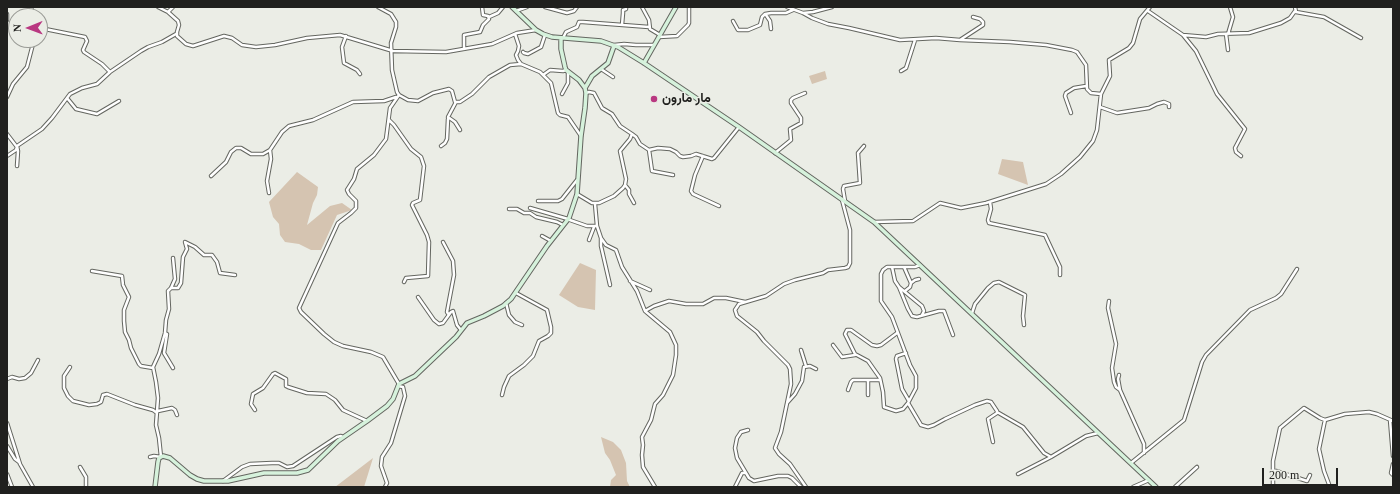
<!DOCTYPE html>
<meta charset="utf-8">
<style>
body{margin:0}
#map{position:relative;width:1400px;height:494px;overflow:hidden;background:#ebede6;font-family:"Times New Roman",serif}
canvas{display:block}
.frame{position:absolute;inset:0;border:8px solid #20201e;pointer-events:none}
.north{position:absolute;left:8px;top:8px;width:40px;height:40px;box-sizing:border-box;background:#ebede6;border:1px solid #9a9b96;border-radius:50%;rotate:269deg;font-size:11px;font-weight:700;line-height:16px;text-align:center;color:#20201e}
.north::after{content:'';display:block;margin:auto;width:14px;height:18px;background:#b93881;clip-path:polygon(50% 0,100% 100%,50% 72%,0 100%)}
.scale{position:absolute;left:1262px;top:468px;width:76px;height:18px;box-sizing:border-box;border:2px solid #20201e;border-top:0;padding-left:5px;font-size:12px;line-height:14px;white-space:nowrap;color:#20201e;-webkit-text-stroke:3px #ebede6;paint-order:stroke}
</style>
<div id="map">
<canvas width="1400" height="494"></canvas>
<div class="frame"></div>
<div class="north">N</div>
<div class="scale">200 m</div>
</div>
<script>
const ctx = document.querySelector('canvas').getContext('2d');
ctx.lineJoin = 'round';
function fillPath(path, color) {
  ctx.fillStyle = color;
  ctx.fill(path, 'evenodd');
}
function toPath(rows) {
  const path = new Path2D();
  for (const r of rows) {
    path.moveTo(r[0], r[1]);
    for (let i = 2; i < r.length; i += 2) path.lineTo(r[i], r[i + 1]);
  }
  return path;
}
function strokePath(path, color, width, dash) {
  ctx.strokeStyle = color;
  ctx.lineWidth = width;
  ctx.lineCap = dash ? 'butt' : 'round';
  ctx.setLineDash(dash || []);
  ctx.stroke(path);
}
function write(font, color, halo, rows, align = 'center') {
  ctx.font = font + ' "Times New Roman",Vazirmatn,serif';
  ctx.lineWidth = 3;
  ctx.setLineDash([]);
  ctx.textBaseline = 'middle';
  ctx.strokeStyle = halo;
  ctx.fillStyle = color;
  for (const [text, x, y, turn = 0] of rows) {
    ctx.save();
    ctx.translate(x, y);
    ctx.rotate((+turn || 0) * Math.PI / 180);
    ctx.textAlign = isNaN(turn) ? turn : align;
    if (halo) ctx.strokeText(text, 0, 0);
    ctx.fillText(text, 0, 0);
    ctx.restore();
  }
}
fillPath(toPath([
 [825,71,827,79,812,84,809,76],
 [1002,159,1023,162,1028,185,998,174],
 [297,172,318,187,317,195,313,203,307,225,330,206,342,203,352,210,337,215,321,250,311,250,299,244,285,242,280,235,279,224,273,217,269,202],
 [580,263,596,270,595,310,578,307,559,295],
 [601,437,613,442,621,450,626,463,627,481,630,487,610,487,611,480,616,475,610,460,605,453],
 [373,458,364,487,335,487,339,484]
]), '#d5c4b1');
const street = toPath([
 [31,7,33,16],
 [158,7,168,12,178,21,179,25,177,32,177,36,186,44,193,46,224,36,232,38,242,45,256,47,275,45,307,38,340,35,393,51,446,52,492,44,517,33,536,30],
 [378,7,391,14,396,22,396,27,391,43,392,70,397,92,399,95,408,100,418,101,433,93,449,89,452,91,455,102,460,102,472,94,489,77,510,65,521,64],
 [545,7,567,13,574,11,577,7],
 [642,7,649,20,650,29,660,35],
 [787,7,803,13,813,12,832,7],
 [1295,7,1296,12,1324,17,1361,38],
 [516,11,527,7],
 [1148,11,1183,35,1196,51,1217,94,1245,129,1235,148,1236,152,1241,156],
 [168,12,173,7],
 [803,13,812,18,828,24,849,28,900,40,936,38,960,40,1010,42,1046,45,1072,50,1077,52,1086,65,1087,89,1091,93,1101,94],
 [7,14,7,20],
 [766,15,770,21,771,29],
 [489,17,498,13,503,7],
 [733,21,738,30,748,30,760,25,762,17,765,14,771,13,786,13,793,10],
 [622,25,623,13,623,10,626,9,626,7],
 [40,28,85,37,87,41,83,50,84,52,102,64,110,72],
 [515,34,519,46,518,51,516,55,518,60,521,64,540,72,551,83,558,113,560,115,568,117,581,136],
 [1226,34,1228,50],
 [1228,34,1233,17,1230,7],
 [1183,35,1206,37,1218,34,1249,33,1281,23,1290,18,1295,11],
 [346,36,342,47,344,63,357,70,360,74],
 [659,37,677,36,688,25,689,23,689,7],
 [563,38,566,32,577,27,579,22,583,22,649,27],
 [960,40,983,25,983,22,980,19,973,17],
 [614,45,624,44,636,45,654,45],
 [464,49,464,35,480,32,483,25,489,19,488,16,483,15,482,7],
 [523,52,524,53,528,54,541,47,545,35],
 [601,69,613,77],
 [901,71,906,68,907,65,915,40],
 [543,75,550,70,563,71,566,70],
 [562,94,568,83,568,71],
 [399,95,390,108,386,139,374,155,357,169,354,179,347,190,349,194,356,201,356,208,351,213,338,223,299,308,301,312,324,334,334,342,343,346,371,352,383,357,399,384],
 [7,97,13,84,27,67,34,40],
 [67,98,76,109,97,114,119,101],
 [456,102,448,117,455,122,460,130],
 [1100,107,1117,113,1149,108,1157,104,1164,102,1169,104,1169,107],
 [1071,113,1065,96,1066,93,1074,88,1086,86],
 [389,120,394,125,411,149,421,157,424,166,420,200,413,203,412,205,427,235,429,242,428,276,406,278,404,282],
 [7,134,17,147,16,150,7,156],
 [632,134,636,137,640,144,649,150,652,171,673,175],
 [441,146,445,143,447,139,448,119],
 [649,150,658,148,670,149,676,152,680,156,683,157,691,156,696,154,712,159,714,158,739,127],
 [775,153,791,140,790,129,801,123,801,118,791,103,791,100,793,98,805,93],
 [703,156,695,175,691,191,693,194,719,206],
 [17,166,18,151,17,146,42,129,52,118,70,94,82,88,97,84,110,72,141,51,148,47,162,42,176,34],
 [211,176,226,162,231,152,236,148,241,148,251,154,263,154,270,150,282,132,289,126,313,120,353,102,384,101,396,97],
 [625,185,629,190,629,194,634,203],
 [269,193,267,181,271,159,270,150],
 [577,194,592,203,599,203,614,196,623,188,625,185,626,179,620,151,630,139,632,134,620,126,612,114,602,108,594,93,589,92,586,93],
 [538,201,558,201,562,199,577,180],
 [845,201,843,189,844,186,860,183,858,153,864,146],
 [990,202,991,209,988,220,989,223,1045,235,1060,267,1060,275],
 [595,204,597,226,601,238,606,245,616,250,622,267,637,291,645,311,670,332,676,345,676,355,673,375,663,395,655,404,651,420,642,437,643,445,642,455,643,467,655,487],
 [530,208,568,219],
 [509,209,517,209,524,213,530,213,536,217,557,222,563,225],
 [567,219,587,226,597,226],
 [874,222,913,221,940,203,961,208,986,203,1046,184,1061,174,1080,157,1093,141,1097,130,1101,94,1110,76,1109,60,1129,48,1133,43,1140,19,1150,7],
 [542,236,551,241],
 [601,238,601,246,610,285],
 [589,240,594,227],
 [443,242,453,261,454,275,447,312,449,315],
 [920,265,915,267,887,267,883,270,881,274,881,301,892,317,910,365,916,376,916,388,908,403,921,425,928,427,934,425,945,419,975,405,987,401,991,402,997,411,997,413,988,419,993,442],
 [892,267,895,281,899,287,922,306,924,311,922,315],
 [904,267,911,283,910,287,905,291],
 [92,271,122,276,123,285,129,297,124,310,124,321,125,332,129,340,131,348,139,364,141,366,153,368],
 [630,281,650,290],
 [911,283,915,280,919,279],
 [899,287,908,309,912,316,917,317,939,311,944,311,953,335],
 [171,288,178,288,181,283,183,257,187,249,185,242,195,247,204,255,212,255,217,262,220,273,235,275],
 [418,297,434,320,439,324,443,323,451,312,453,311,457,325,461,330],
 [1109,301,1108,308,1116,344,1112,368,1114,382,1116,387,1120,390,1144,444,1144,453],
 [506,303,509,315,515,322,522,325],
 [645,311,654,306,669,301,686,304,703,304,714,298,726,298,745,302],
 [972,313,975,304,988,288,994,283,999,282,1025,295,1023,316,1024,325],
 [165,333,167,334,164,353,173,368],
 [897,333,881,345,877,346,872,345,851,330,847,330,845,334,855,354,868,361,880,378,883,392,884,407,896,411,903,409,908,403],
 [833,345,842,357,855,355],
 [801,350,806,366],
 [906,353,897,356,896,359,902,389,909,401],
 [70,367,64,376,64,388,68,396,73,401,89,405,97,404,101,402,103,395,107,394,135,405,153,410,157,413],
 [1119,375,1118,379,1120,390],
 [7,379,12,377,19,379,25,378,31,373,38,360],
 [848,390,851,382,853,380,880,380],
 [502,395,504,387,509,376,524,365,533,356,539,341,548,336,551,333,551,327,547,310,516,293],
 [868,395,868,380],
 [787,403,795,394,802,381,804,367,810,366,816,369],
 [255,410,251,404,253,394,263,388,273,374,275,373,286,379,286,386,288,387,307,393,326,394,335,400,343,410,367,421],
 [158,411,172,408,175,410,177,415],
 [997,412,1023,427,1044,453,1051,457,1086,436,1098,433],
 [1325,420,1319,449,1324,471,1330,487],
 [1390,420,1393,456],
 [7,423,20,464,33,487],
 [748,430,741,432,737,438,735,448,737,458,749,478,754,481,778,476,788,476,792,478,801,487],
 [7,446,15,459,19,462],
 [150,457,154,456,161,457,159,438,156,425,158,398,156,382,153,367,159,354,165,333,166,320,169,309,168,291,171,288,175,279,173,258],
 [1131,463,1184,420,1202,362,1206,355,1250,310,1276,298,1281,294,1297,269],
 [1393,464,1391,473,1393,475],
 [80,467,86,477,86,487],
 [1273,470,1307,481,1310,475],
 [7,474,12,487],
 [1018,474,1051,457],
 [223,481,242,467,250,464,272,463,279,463,287,467,293,466,337,437,341,436,343,437],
 [385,487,387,483,381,466,382,457,391,443,405,396,403,387,398,386],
 [735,487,742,473,746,473],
 [806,487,790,464,779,454,775,448,781,432,791,384,790,369,788,365,764,341,757,332,737,316,735,310,739,304,766,296,784,284,795,280,823,273,828,270,845,268,848,267,850,263,850,230,842,200],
 [1133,487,1149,480],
 [1175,487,1197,467],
 [1273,487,1273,461,1280,428,1304,408,1320,418,1325,420,1345,414,1369,412,1377,414,1393,421]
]);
const secondary = toPath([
 [512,7,536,30,543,34,552,37,601,41,618,47,644,63,739,127,874,222,1156,487],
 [644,63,676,7],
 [585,88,592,76,608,63,614,46],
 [155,487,158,462,159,458,163,456,170,458,190,475,197,479,204,481,228,481,264,473,297,473,308,470,338,441,367,421,387,406,393,399,399,384,415,376,456,337,467,323,484,316,503,306,511,299,547,246,569,218,577,194,581,136,585,108,586,93,585,88,579,80,566,70,565,67,561,49,561,38]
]);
strokePath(street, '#646660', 4.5);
strokePath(secondary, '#646660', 5.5);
strokePath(street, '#fff', 2.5);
strokePath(secondary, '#d6f2dc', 3.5);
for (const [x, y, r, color] of [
 [654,99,4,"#b93881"]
]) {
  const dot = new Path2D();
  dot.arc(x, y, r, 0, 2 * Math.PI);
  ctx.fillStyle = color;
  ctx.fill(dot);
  strokePath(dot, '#ebede6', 1.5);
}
write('bold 13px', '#20201e', '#ebede6', [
 ["مار مارون",662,99]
], 'left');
</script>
